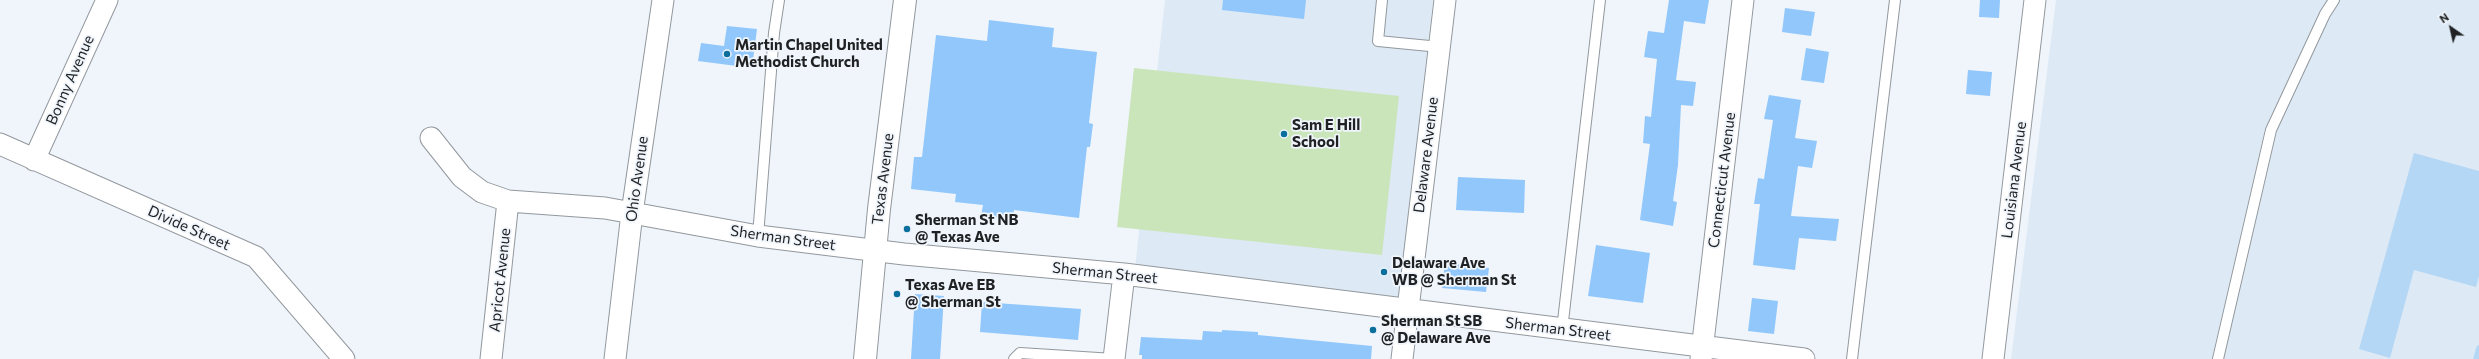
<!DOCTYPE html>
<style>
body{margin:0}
#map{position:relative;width:2479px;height:359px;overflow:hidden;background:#eff5fb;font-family:Commissioner,sans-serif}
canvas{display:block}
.north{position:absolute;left:2431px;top:8px;width:40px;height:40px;-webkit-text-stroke:3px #eff5fb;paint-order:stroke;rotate:326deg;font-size:11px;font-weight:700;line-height:16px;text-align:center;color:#1f2123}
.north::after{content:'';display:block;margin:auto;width:14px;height:18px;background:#1f2123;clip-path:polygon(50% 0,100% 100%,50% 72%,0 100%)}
</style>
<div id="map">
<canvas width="2479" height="359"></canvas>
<div class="north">N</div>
</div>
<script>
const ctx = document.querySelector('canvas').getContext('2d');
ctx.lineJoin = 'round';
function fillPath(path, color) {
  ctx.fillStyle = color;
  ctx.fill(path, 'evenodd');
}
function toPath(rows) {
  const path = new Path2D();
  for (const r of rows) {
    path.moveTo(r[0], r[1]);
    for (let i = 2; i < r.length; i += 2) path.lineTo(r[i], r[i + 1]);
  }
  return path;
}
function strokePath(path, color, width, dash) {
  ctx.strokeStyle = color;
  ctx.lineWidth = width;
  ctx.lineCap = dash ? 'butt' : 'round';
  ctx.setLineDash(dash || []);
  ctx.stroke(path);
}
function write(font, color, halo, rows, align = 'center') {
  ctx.font = font + ' Commissioner,sans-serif';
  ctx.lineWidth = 3.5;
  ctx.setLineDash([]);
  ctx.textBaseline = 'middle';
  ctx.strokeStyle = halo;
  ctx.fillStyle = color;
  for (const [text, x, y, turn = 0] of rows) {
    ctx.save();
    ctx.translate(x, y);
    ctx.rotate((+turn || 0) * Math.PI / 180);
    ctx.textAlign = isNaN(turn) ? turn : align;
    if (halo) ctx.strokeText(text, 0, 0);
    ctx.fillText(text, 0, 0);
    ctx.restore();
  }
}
fillPath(toPath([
 [1165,0,1433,0,1399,297,1135,268],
 [2056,0,2479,0,2479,359,2011,359]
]), '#dde9f5');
fillPath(toPath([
 [1134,68,1399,96,1382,255,1117,227]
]), '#cae5b9');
fillPath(toPath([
 [2414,153,2479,171,2479,276,2476,287,2414,270,2390,358,2359,349]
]), '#b4d7f5');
strokePath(toPath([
 [2476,359,2479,348]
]), '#b4d7f5', 5.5);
fillPath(toPath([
 [1223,0,1306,0,1304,19,1222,10],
 [1669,0,1709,0,1705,24,1684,21,1676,80,1696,82,1693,106,1681,105,1678,165,1673,201,1677,202,1673,226,1640,220,1650,144,1643,143,1645,116,1651,117,1657,59,1644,57,1648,31,1664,33],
 [1980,0,2000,0,1999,18,1979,17],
 [1785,8,1815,12,1811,36,1782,32],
 [989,20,1054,28,1052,47,1097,52,1089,123,1093,124,1090,147,1087,147,1079,218,1014,210,1013,219,981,216,983,205,955,202,956,194,911,189,914,157,922,157,936,35,987,41],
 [727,26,757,29,752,68,698,61,701,43,724,46],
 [1806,48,1829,52,1824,83,1801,80],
 [1968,70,1992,72,1990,96,1966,94],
 [1769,95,1801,100,1795,138,1817,141,1812,168,1798,166,1791,216,1839,219,1836,241,1799,238,1795,270,1753,265,1760,204,1754,204,1758,178,1764,179,1773,120,1764,119],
 [1458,177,1525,180,1524,213,1456,210],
 [1596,245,1650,253,1643,303,1588,296],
 [1445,263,1489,268,1486,292,1442,288],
 [915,294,944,296,940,359,911,359],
 [1752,298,1778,301,1774,334,1748,331],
 [982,302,1081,309,1078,340,980,332],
 [1222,330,1258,332,1258,335,1372,346,1371,359,1142,359,1142,355,1139,355,1141,337,1202,340,1203,331,1222,332]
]), '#91c7fb');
const service = toPath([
 [1382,0,1378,41,1440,47],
 [758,236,774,33,779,0],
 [1562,330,1600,0],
 [1014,359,1020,353,1114,359],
 [1852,359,1895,0],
 [2218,359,2271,130,2325,14,2334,0]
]);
const minor = toPath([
 [431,138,462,177,482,192,508,201,605,208,758,236,904,254,1124,274,1804,359],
 [0,144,256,257,344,359],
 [34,160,107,0],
 [491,359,508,201],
 [615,359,632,213,663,0],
 [1114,359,1124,274],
 [1402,359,1445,0],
 [1701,359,1743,0],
 [1993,359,2035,0]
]);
const tertiary = toPath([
 [865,359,879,209,905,0]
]);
strokePath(service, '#92989d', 12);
strokePath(minor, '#92989d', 23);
strokePath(tertiary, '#92989d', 24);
strokePath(service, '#fff', 10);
strokePath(minor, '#fff', 21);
strokePath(tertiary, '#fff', 22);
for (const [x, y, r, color] of [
 [727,54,4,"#0a6f9c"],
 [1284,134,4,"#0a6f9c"],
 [907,229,4,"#0a6f9c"],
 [1384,272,4,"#0a6f9c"],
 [897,294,4,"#0a6f9c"],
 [1373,330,4,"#0a6f9c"]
]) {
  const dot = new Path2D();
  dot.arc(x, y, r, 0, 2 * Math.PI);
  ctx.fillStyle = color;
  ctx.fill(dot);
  strokePath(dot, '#eff5fb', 1.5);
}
write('bold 15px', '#1f2123', '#eff5fb', [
 ["Martin Chapel United",735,45],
 ["Methodist Church",735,62],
 ["Sam E Hill",1292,125],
 ["School",1292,142],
 ["Sherman St NB",915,220],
 ["@ Texas Ave",915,237],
 ["Delaware Ave",1392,263],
 ["WB @ Sherman St",1392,280],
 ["Texas Ave EB",905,285],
 ["@ Sherman St",905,302],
 ["Sherman St SB",1381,321],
 ["@ Delaware Ave",1381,338]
], 'left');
write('15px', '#1f2123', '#eff5fb', [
 ["Bonny Avenue",70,80,-66],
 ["Delaware Avenue",1426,155,-83],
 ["Ohio Avenue",637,179,-82],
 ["Texas Avenue",883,179,-83],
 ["Connecticut Avenue",1722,180,-83],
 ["Louisiana Avenue",2014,180,-83],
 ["Divide Street",189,228,24],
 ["Sherman Street",783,238,8],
 ["Sherman Street",1105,273,6],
 ["Apricot Avenue",500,280,-84],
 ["Sherman Street",1558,329,7]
]);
</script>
